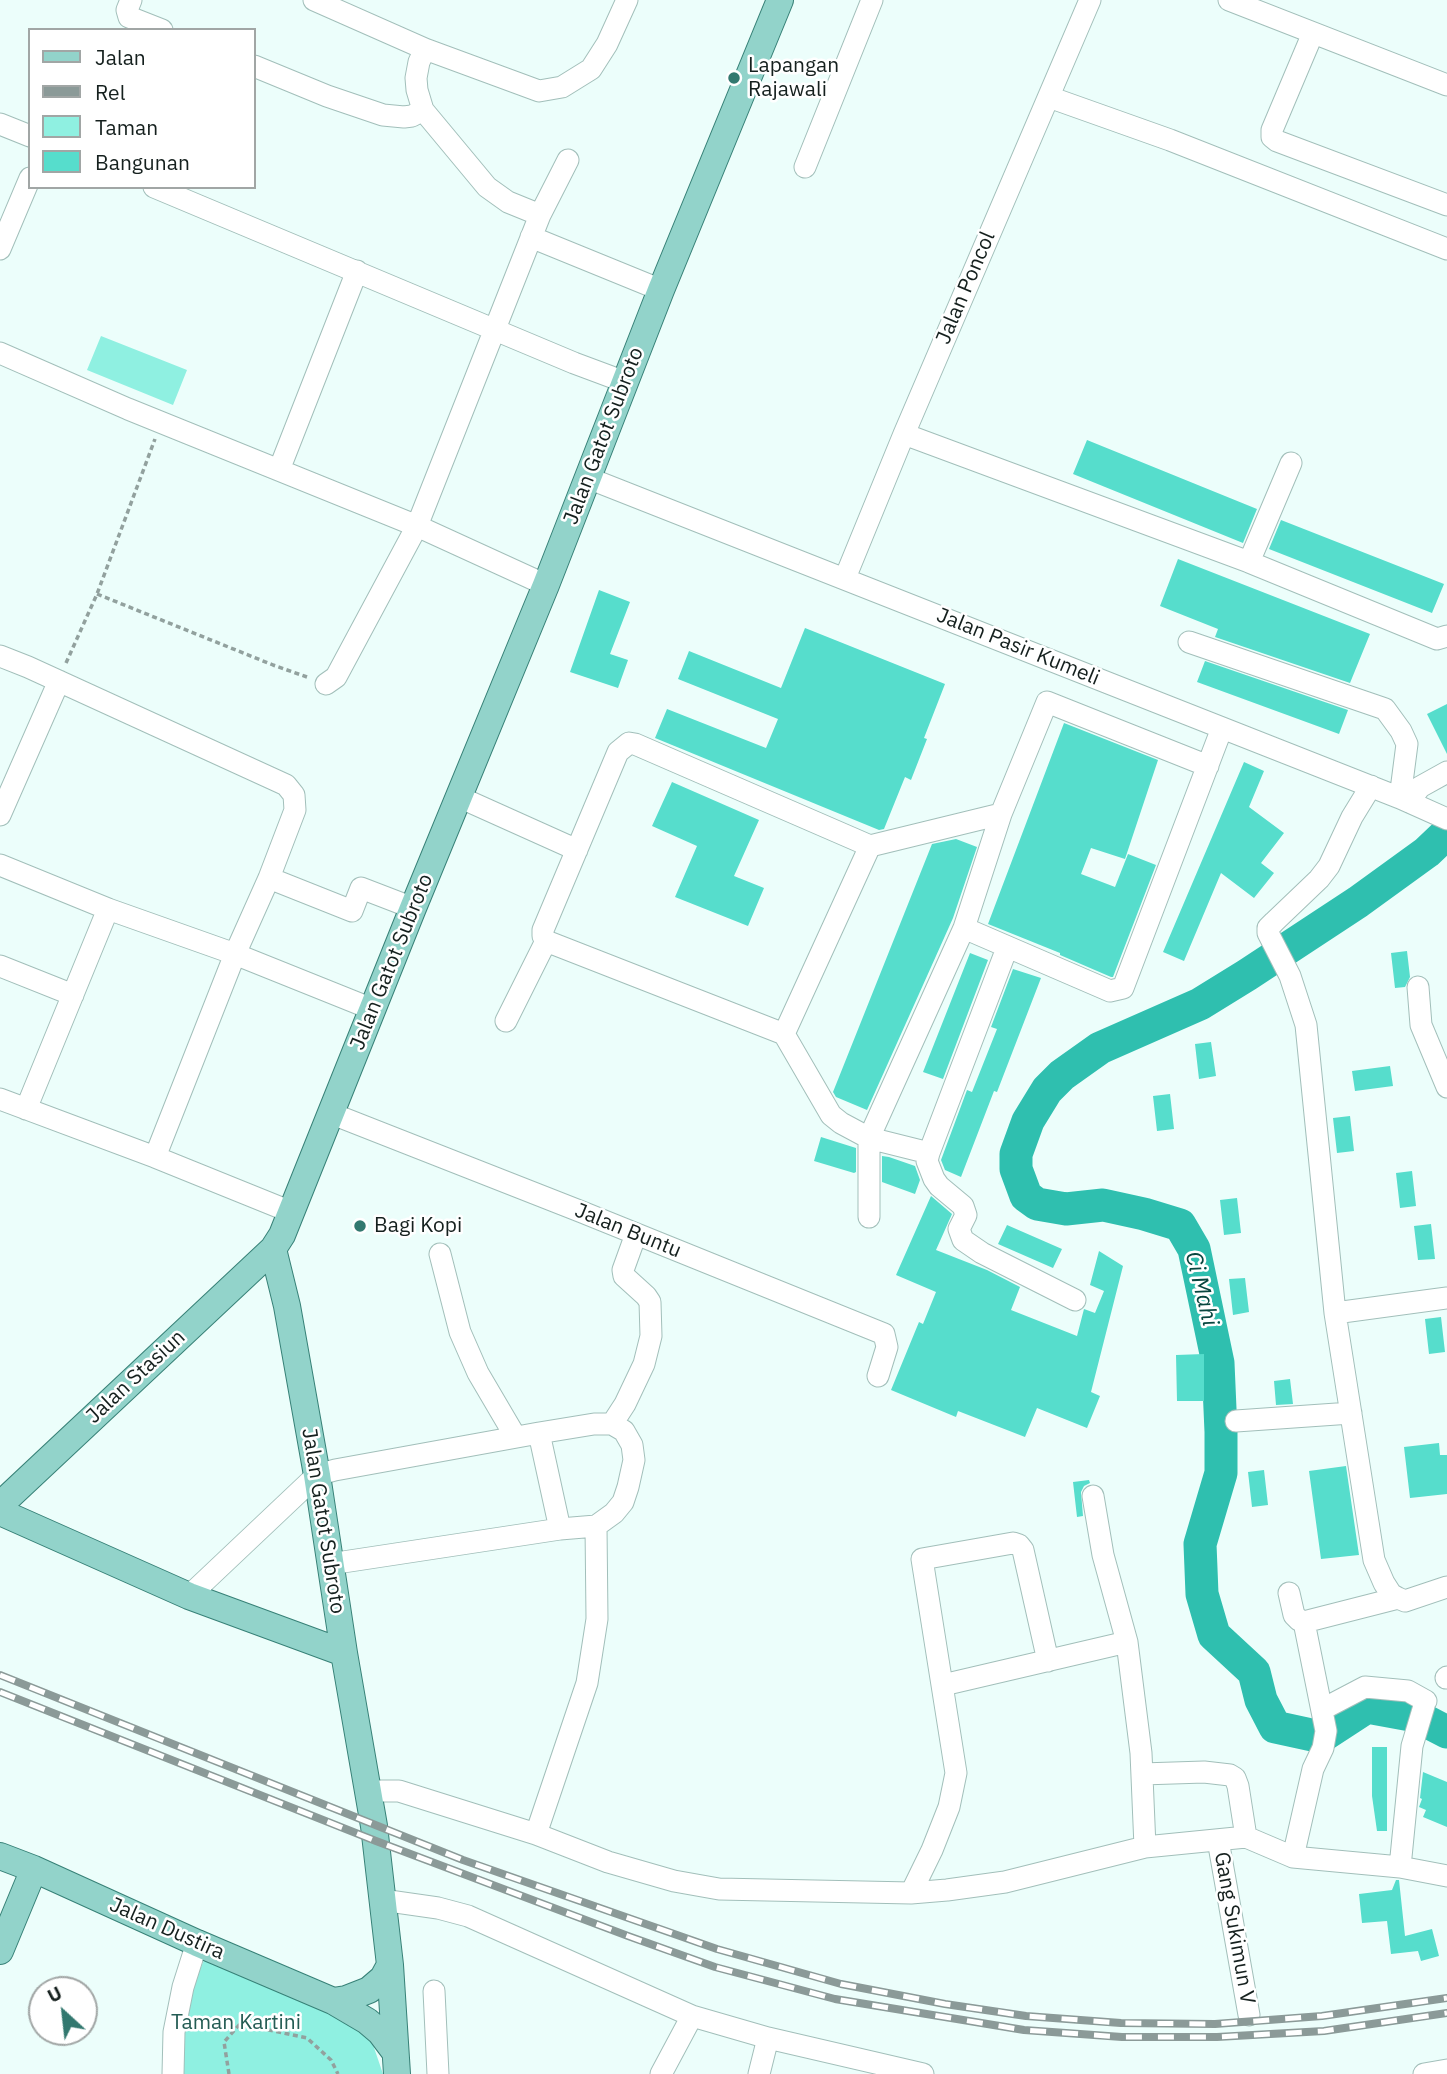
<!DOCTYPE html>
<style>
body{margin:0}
#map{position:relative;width:1447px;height:2074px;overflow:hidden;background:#ecfefb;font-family:"IBM Plex Sans",sans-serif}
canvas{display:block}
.legend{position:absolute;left:28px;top:28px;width:228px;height:161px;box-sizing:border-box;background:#fff;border:2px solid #a1a6a5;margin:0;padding:9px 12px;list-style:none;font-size:21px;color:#15201e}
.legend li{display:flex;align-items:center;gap:14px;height:35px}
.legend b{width:35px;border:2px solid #a1a6a5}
.north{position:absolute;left:28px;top:1976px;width:70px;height:70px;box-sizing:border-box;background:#fff;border:2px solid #a1a6a5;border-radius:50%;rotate:333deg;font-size:19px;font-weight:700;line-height:28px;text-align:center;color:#15201e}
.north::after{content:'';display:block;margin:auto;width:24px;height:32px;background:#32786f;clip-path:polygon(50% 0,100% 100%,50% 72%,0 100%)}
</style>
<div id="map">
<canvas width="1447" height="2074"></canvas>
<ul class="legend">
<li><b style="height:9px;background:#92d3ca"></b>Jalan</li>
<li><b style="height:9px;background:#8b9a98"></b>Rel</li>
<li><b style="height:19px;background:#8ff0e1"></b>Taman</li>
<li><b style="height:19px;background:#56ddcc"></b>Bangunan</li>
</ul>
<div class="north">U</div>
</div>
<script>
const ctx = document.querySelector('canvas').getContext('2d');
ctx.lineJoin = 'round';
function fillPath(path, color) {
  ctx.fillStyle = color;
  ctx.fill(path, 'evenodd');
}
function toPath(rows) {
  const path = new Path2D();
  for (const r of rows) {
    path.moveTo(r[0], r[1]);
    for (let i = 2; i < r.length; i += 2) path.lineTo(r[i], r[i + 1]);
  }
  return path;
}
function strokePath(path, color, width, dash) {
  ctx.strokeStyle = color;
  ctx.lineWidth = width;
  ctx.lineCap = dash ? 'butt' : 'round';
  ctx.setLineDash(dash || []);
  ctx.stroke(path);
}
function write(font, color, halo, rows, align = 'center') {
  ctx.font = font + ' "IBM Plex Sans",sans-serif';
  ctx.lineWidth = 5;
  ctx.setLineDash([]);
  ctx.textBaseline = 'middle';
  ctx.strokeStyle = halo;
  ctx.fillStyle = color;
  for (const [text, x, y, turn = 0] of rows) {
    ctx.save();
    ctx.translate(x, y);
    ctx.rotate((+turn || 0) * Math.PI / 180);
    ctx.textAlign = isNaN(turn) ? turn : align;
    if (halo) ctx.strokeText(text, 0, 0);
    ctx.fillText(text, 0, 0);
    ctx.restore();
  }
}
fillPath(toPath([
 [101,336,187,370,173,405,87,370],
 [205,1958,368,2030,383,2074,183,2074,181,2024,193,1985]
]), '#8ff0e1');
strokePath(toPath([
 [1447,833,1427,852,1358,902,1247,975,1200,1004,1100,1048,1062,1075,1047,1090,1028,1121,1016,1154,1016,1169,1026,1196,1037,1204,1066,1209,1103,1205,1144,1214,1180,1225,1194,1249,1218,1363,1221,1432,1221,1473,1200,1544,1202,1594,1214,1635,1254,1672,1261,1700,1275,1727,1321,1737,1367,1707,1416,1716,1447,1732]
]), '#2fbfaf', 33);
fillPath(toPath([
 [1087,440,1257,509,1243,543,1073,474],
 [1281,520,1444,584,1432,613,1269,549],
 [1178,559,1370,634,1350,683,1215,637,1218,629,1160,606],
 [599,590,630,602,610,654,628,660,618,688,570,672],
 [805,628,945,684,924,738,927,739,911,780,905,777,884,829,879,830,655,738,667,709,766,748,778,719,678,679,689,651,781,688],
 [1205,661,1348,710,1339,734,1197,682],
 [1447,704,1447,754,1427,714],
 [1064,723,1158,760,1125,859,1091,848,1081,874,1115,887,1128,854,1156,865,1113,977,1111,977,1060,955,1060,953,988,924],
 [1244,762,1264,771,1249,807,1284,833,1261,863,1274,873,1254,898,1221,873,1184,961,1163,952],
 [672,782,759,820,734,876,764,888,748,926,675,897,697,846,652,826],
 [956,839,977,847,953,918,867,1110,836,1097,833,1092,932,844],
 [1407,951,1410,977,1405,987,1395,988,1391,953],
 [970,953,988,960,943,1079,923,1072],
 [1013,969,1041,978,997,1092,994,1091,961,1177,945,1170,941,1160,967,1090,972,1092,997,1029,991,1027],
 [1211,1042,1216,1076,1199,1079,1195,1044],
 [1390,1066,1393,1086,1355,1091,1352,1071],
 [1170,1094,1174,1129,1157,1131,1153,1096],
 [1350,1116,1354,1151,1337,1153,1333,1118],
 [821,1137,856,1148,856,1172,854,1173,814,1161],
 [882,1156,889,1157,915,1166,920,1180,915,1194,882,1182],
 [1412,1171,1416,1206,1400,1208,1396,1173],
 [931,1196,952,1214,936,1250,987,1270,1020,1287,1011,1310,1077,1336,1084,1309,1095,1313,1104,1291,1090,1285,1099,1251,1123,1266,1091,1392,1100,1396,1087,1428,1037,1408,1025,1437,958,1411,956,1417,891,1390,919,1322,923,1324,936,1292,896,1275],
 [1237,1198,1241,1233,1224,1235,1220,1200],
 [1431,1224,1435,1259,1418,1260,1414,1226],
 [1007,1225,1062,1249,1053,1268,998,1244],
 [1245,1278,1249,1312,1233,1315,1229,1279],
 [1441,1317,1445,1352,1429,1354,1425,1319],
 [1204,1354,1204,1401,1177,1401,1176,1355],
 [1290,1379,1293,1404,1276,1405,1274,1381],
 [1439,1443,1440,1455,1447,1455,1447,1494,1410,1498,1404,1447],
 [1346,1466,1359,1555,1321,1559,1309,1471],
 [1264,1470,1268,1505,1252,1507,1248,1472],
 [1089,1480,1090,1483,1084,1486,1081,1492,1083,1516,1077,1517,1073,1482],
 [1372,1747,1387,1747,1387,1831,1377,1831,1372,1796],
 [1423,1772,1447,1782,1447,1827,1423,1817,1426,1810,1419,1807,1422,1799,1420,1798],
 [1396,1880,1399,1880,1405,1936,1432,1929,1439,1956,1421,1961,1418,1951,1391,1954,1387,1921,1362,1923,1359,1894,1392,1890]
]), '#56ddcc');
const minor = toPath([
 [131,0,127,10,129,17,162,30],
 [314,0,425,49,539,91,562,87,591,69,607,44,627,0],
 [1229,0,1447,85],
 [1313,33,1272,130,1272,137,1277,141,1447,205],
 [425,49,419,62,416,78,417,90,423,110,487,187,508,202,540,215],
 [254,66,327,96,383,115,404,117,412,116,423,110],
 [1049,97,1170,140,1447,249],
 [0,124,30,136],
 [805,167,872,0],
 [154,187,574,363,625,382],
 [531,237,661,290],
 [0,249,30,178],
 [0,353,128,409,417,526,546,585],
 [904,434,1249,562,1437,639,1447,636],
 [279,470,357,271],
 [588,478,1400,798,1447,819],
 [1249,562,1291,463],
 [845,578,904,434,1090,0],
 [1189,642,1385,709,1401,731,1407,744,1400,798],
 [0,656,28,667,286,785,294,795,295,810,269,878,235,954,155,1157],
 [326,684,336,677,417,526,540,215,568,160],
 [1371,786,1352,817,1329,866,1319,879,1274,922,1268,928,1268,933,1290,976,1306,1025,1335,1313,1374,1560,1384,1583,1391,1594,1398,1598,1405,1601,1447,1587],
 [459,797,577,850],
 [1409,802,1420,787,1447,772],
 [1001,814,870,846,635,744,629,743,618,752,543,930,543,936,546,941,784,1034,831,1115,841,1123,869,1138,929,1153,927,1161,934,1179,939,1186,963,1206,966,1215,959,1229,963,1240,982,1253,1075,1300],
 [0,815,59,681],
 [0,865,108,909,235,954,372,1009],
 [269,878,352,911,361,888,413,908],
 [964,928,1110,991,1123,988,1222,728],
 [0,966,73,995],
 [1418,987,1421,1025,1447,1087],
 [506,1021,546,941],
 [784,1034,870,846],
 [0,1099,155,1157,291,1212],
 [26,1109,108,909],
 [330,1113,582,1212,884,1334,887,1347,878,1376],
 [929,1153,1007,948],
 [869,1217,869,1138,964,928,1001,814,1047,702,1208,766],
 [440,1254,460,1332,478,1373,515,1436],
 [1335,1313,1447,1298],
 [1236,1421,1351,1413],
 [612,1424,625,1404,644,1364,651,1336,650,1302,646,1296,624,1276,623,1270,636,1234],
 [1093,1496,1103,1555,1127,1642,1141,1753,1145,1847],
 [330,1564,560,1529],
 [1289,1593,1294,1615,1299,1620,1304,1622,1326,1731,1323,1748,1313,1769,1293,1857],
 [189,1596,317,1475,335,1470,539,1433,560,1529,596,1526,614,1513,623,1502,628,1487,634,1460,632,1445,624,1431,612,1424,594,1424,539,1433],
 [1304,1622,1398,1598],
 [1446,1678,1447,1677],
 [943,1685,1127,1642],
 [1323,1709,1365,1687,1408,1691,1426,1701],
 [1142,1774,1204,1772,1230,1775,1235,1778,1238,1786,1246,1837],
 [368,1791,399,1791,536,1834,608,1862,674,1881,719,1889,911,1893,947,1890,1005,1882,1145,1847,1246,1837,1293,1857,1400,1867,1447,1876],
 [536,1834,587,1683,597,1619,596,1526],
 [1218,1840,1249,2015],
 [1400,1867,1412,1746,1424,1706],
 [911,1893,932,1850,949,1807,956,1773,922,1559,1013,1543,1019,1545,1023,1550,1048,1661],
 [382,1900,438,1908,468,1916,692,2016,768,2038,923,2074],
 [434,1991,438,2074],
 [173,2074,174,2032,183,1987,197,1943],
 [661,2074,692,2016],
 [759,2074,768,2038],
 [1424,2074,1447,2070]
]);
const major = toPath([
 [273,1249,287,1306,317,1475,344,1653,374,1826,390,1965,397,2074],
 [0,1505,273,1249,282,1235,413,908,546,585,661,290,780,0],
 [0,1512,189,1596,344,1653],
 [0,1856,34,1869,197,1943,333,2001,367,2021,380,2032,395,2052],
 [0,1951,34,1869],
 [333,2001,346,1999,369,1990,383,1978,390,1965]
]);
strokePath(minor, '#a2bfba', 23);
strokePath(major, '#378177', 28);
strokePath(toPath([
 [97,594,273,665,307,677],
 [66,663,97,594,155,439],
 [229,2074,224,2042,240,2024,307,2038,331,2060,338,2074]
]), '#92a19e', 3.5, [5, 3.5]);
strokePath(minor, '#fff', 21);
strokePath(major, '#92d3ca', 26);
const rail = toPath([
 [0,1675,463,1860,717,1949,841,1984,945,2004,1026,2016,1121,2023,1215,2024,1322,2016,1447,1998],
 [0,1692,376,1841,628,1936,715,1967,835,1999,1024,2030,1122,2037,1217,2037,1324,2031,1447,2013]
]);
strokePath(rail, '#8b9a98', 8);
strokePath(rail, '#fff', 5, [16]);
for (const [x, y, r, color] of [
 [734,78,7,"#32786f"],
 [360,1226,7,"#32786f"]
]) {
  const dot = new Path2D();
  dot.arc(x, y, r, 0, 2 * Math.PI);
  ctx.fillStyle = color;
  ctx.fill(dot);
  strokePath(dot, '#fff', 2.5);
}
write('21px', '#15201e', '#fff', [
 ["Lapangan",748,66],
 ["Rajawali",748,90],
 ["Bagi Kopi",374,1226]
], 'left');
write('21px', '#15201e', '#fff', [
 ["Jalan Poncol",966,288,-67],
 ["Jalan Gatot Subroto",604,436,-69],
 ["Jalan Pasir Kumeli",1018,647,22],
 ["Jalan Gatot Subroto",392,962,-68],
 ["Jalan Buntu",628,1231,22],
 ["Jalan Stasiun",136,1377,-43],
 ["Jalan Gatot Subroto",323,1521,81],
 ["Gang Sukimun V",1234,1928,80],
 ["Jalan Dustira",167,1929,24]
]);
write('21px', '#245c54', '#fff', [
 ["Taman Kartini",236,2023]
]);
write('italic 23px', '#07463f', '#fff', [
 ["Ci Mahi",1201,1289,76]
]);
</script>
